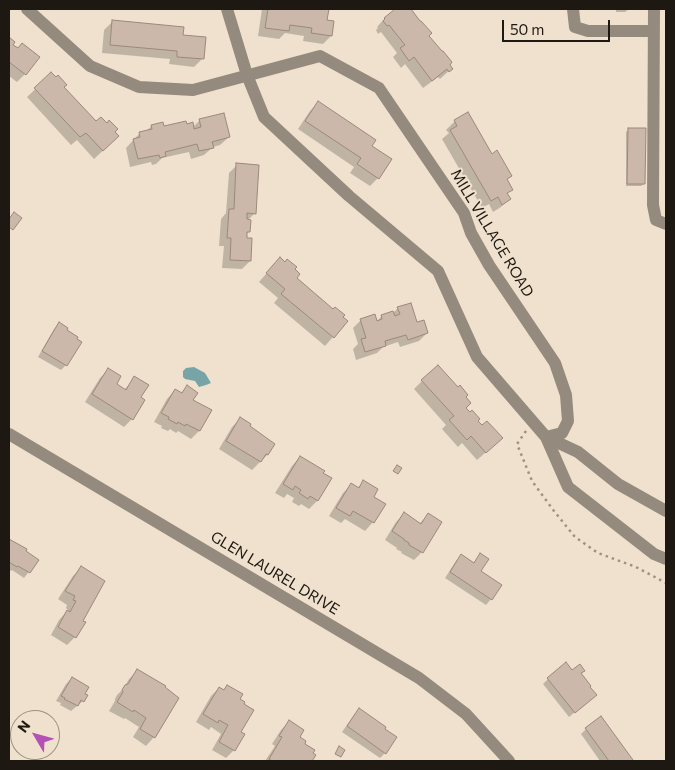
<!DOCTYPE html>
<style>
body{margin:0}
#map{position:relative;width:675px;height:770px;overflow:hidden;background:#efe1cd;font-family:Commissioner,sans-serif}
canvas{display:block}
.frame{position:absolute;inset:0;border:10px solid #1d1811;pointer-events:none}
.north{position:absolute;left:10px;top:710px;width:50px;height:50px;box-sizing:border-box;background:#efe1cd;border:1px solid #9b9182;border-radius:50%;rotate:307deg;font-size:14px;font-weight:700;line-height:20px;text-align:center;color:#1d1811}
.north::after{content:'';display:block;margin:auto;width:18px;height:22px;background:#b550b5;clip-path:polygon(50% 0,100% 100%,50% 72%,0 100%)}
.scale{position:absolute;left:502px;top:20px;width:108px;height:22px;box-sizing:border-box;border:2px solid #1d1811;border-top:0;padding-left:6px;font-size:15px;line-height:18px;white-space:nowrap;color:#1d1811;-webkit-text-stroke:4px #efe1cd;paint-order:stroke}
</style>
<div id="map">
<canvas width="675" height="770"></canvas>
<div class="frame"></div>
<div class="north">N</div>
<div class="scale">50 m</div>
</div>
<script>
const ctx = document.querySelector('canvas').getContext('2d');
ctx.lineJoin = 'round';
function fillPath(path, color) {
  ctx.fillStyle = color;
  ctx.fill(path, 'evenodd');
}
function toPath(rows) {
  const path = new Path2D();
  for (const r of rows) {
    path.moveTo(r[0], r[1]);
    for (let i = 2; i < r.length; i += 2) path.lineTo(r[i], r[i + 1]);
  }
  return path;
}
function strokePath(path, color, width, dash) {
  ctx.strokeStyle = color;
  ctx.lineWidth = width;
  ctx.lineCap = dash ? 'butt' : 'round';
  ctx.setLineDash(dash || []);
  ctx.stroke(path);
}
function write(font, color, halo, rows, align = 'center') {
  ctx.font = font + ' Commissioner,sans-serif';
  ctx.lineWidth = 4;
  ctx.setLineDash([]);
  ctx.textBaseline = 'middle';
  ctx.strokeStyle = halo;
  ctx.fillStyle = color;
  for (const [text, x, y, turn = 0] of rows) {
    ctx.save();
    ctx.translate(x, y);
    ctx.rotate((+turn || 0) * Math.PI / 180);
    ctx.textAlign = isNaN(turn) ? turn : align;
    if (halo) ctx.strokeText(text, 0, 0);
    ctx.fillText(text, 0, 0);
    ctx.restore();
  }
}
fillPath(toPath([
 [194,367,205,373,211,383,206,385,199,387,195,381,185,379,183,377,183,371,186,368]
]), '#77a5a7');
fillPath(toPath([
 [262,9,327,9,326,21,331,36,323,44,303,41,304,36,285,33,279,39,258,36],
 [397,9,412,9,410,11,427,37,451,69,440,79,438,77,423,88,405,64,401,68,393,57,397,53,381,32,378,34,376,30,378,28,377,27,385,18],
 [616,9,629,9,625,12,616,12],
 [113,21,182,36,202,59,194,67,169,64,170,59,102,53,104,30],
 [9,39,13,42,11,45,38,57,25,74,17,82,9,76],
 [51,74,96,123,109,145,94,159,77,140,71,145,27,97],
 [318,103,371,146,378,178,370,186,350,173,354,167,298,129,310,111],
 [467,114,511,190,506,194,509,199,501,207,493,212,489,204,482,208,442,139,449,133,446,130,455,121],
 [200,120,229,137,220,145,213,147,204,155,191,159,189,152,162,158,156,164,152,165,151,162,130,167,126,148,140,133,146,131,152,126,163,128,186,125,193,127],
 [629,129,644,184,641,186,626,186,626,132],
 [237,165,255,213,247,221,249,231,246,234,250,261,242,269,222,268,224,246,219,246,221,219,226,213,229,173],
 [272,267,294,270,295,279,347,321,325,346,274,303,278,298,259,282],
 [398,308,427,333,419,341,400,347,398,342,383,347,377,353,356,360,353,349,358,344,353,328,361,320,376,322,381,317,394,312],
 [59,324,75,339,66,365,61,370,38,357,54,329],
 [108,370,115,384,124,390,135,378,139,398,132,419,124,427,85,402,100,378],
 [422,381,464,397,464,408,476,422,493,446,477,460,462,443,458,447,442,429,446,425,414,389],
 [187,387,192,401,210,410,199,431,191,439,178,431,176,433,170,429,168,431,161,428,162,426,154,422,167,399,175,390,180,394],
 [240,419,248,426,273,444,267,455,252,470,219,449,232,427],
 [300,457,318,500,309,509,301,504,299,506,292,502,294,498,287,494,284,498,275,493,292,466],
 [364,482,372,497,384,504,373,522,365,531,345,519,341,523,329,516,343,493,351,485,357,488],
 [404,514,419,524,428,515,440,522,422,552,414,560,401,553,402,552,396,549,397,548,385,540,396,522],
 [9,540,26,550,25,552,37,561,24,578,12,570,11,571,9,570],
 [480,555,479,571,491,599,486,605,445,578,456,561,461,556,473,563],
 [81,568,81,621,75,637,67,645,51,635,59,620,68,610,66,608,67,605,58,599,73,576],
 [137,671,154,737,146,746,133,737,139,727,125,718,124,719,109,711,115,701,115,699,117,695,123,689,129,679],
 [572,671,583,671,580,674,590,700,569,717,543,684,548,679],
 [72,678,83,694,83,701,71,711,60,705,61,703,56,701,66,684],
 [227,687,238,700,239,733,234,750,226,758,212,750,221,734,211,727,209,730,196,722,211,696,219,688,223,691],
 [359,710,383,729,385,753,380,758,342,732,354,715],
 [289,722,303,744,314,755,311,761,265,761,275,746,272,744,281,730],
 [586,729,631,760,630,761,600,761,581,734]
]), '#0003');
const building = toPath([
 [268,9,329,9,327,20,334,21,332,36,311,33,312,28,290,25,289,31,265,28,268,9],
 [395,9,412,9,411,9,420,21,421,21,432,33,429,36,442,51,443,51,452,62,450,65,453,69,449,72,447,69,432,81,414,57,409,61,400,48,405,45,389,25,387,26,383,21,385,19,384,18,395,9],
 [112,20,184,27,183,35,206,37,204,59,177,57,177,51,110,45,112,20],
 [9,37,15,42,13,45,18,48,22,43,40,57,26,75,9,62,9,37],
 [51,72,56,77,58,75,67,85,64,87,96,121,101,117,107,123,109,120,118,129,115,132,119,136,103,151,86,133,80,137,34,88,51,72],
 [318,101,376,140,372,146,392,159,379,179,357,164,361,158,305,121,318,101],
 [468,112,492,154,497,150,512,176,507,179,513,190,507,193,511,199,502,205,498,197,491,201,450,130,457,126,454,120,468,112],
 [224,113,230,137,212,142,214,148,199,151,197,144,165,152,166,156,160,158,159,155,138,159,133,139,140,137,139,132,152,129,151,125,163,122,164,126,186,121,187,124,193,122,194,129,201,127,199,119,224,113],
 [628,128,646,128,645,184,627,184,628,128],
 [236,163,259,165,256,214,247,213,247,219,251,220,250,232,247,232,247,238,252,238,251,261,230,260,231,238,227,238,229,209,234,209,236,163],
 [14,212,22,218,13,230,9,227,9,219,14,212],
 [280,257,285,262,287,259,297,267,295,269,300,274,297,278,333,309,335,307,345,315,343,317,348,321,334,338,281,294,285,289,266,273,280,257],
 [411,303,417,322,424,320,428,333,408,340,406,335,385,341,386,346,365,352,361,339,366,338,360,319,375,314,377,321,382,319,381,315,393,311,395,316,400,314,397,307,411,303],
 [59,322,68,328,67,330,78,337,77,339,82,342,67,366,42,351,59,322],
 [438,365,458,387,460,385,468,395,466,397,471,403,466,408,470,412,472,410,480,419,478,421,482,425,487,421,503,438,486,453,471,436,467,440,449,420,454,416,421,380,438,365],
 [108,368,121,376,117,384,126,390,134,376,149,385,141,397,145,400,133,420,92,394,108,368],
 [187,385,198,393,193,400,212,410,200,431,186,424,185,426,178,422,177,424,168,419,169,417,161,413,175,389,182,393,187,385],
 [240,417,251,424,250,426,275,444,268,455,266,454,261,462,226,441,240,417],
 [300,456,325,471,323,473,332,478,318,501,310,496,308,499,299,493,301,490,295,486,293,490,283,484,300,456],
 [397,465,402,468,398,474,393,471,397,465],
 [363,480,378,489,374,497,386,504,374,523,353,511,350,516,336,508,351,483,359,488,363,480],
 [404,512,421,524,428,513,442,522,423,553,409,545,409,543,404,540,404,539,392,531,404,512],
 [9,539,27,549,26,551,39,560,30,573,18,566,17,567,9,562,9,539],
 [480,553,489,559,481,571,502,585,492,600,450,572,461,554,474,563,480,553],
 [81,566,105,581,83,621,86,622,76,638,58,627,67,610,70,612,76,601,73,600,75,596,65,591,81,566],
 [566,662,572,670,580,664,585,671,581,673,591,686,590,687,597,695,575,713,547,678,566,662],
 [137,669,166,686,165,687,179,698,155,738,140,729,146,718,134,710,133,712,117,702,123,692,122,690,125,685,128,684,137,669],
 [72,677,89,687,85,694,88,695,84,702,81,700,78,706,64,699,65,698,61,696,72,677],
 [227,685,243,694,240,699,245,702,244,704,254,710,241,732,245,734,235,751,219,742,228,725,219,720,218,723,203,714,219,687,224,690,227,685],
 [359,708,386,727,385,729,397,737,386,754,347,726,359,708],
 [601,716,633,760,631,761,609,761,585,728,601,716],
 [289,720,304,730,300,737,306,741,305,744,315,750,313,753,316,755,312,761,272,761,269,759,282,737,279,736,289,720],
 [339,746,345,750,341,757,335,754,339,746]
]);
fillPath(building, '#ccb8aa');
strokePath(building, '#9b887b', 1);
strokePath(toPath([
 [526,431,517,444,532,481,554,511,575,537,598,553,636,567,666,583]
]), '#9d9283', 2.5, [2.5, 4]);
strokePath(toPath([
 [27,9,90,66,139,87,193,90,320,56,379,88,464,213,471,233,489,265,555,363,566,395,568,421,562,433,546,437],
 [227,9,247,75,264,117,349,196,438,271,477,357,546,437,568,487,654,554,666,559],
 [573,9,575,27,588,31,653,31],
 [654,9,653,205,656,220,666,224],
 [9,434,419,678,466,714,509,761],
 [546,437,578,452,618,484,666,511]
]), '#958a7e', 12);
write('15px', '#1d1811', '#efe1cd', [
 ["MILL VILLAGE ROAD",492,233,59],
 ["GLEN LAUREL DRIVE",275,573,31]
]);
</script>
